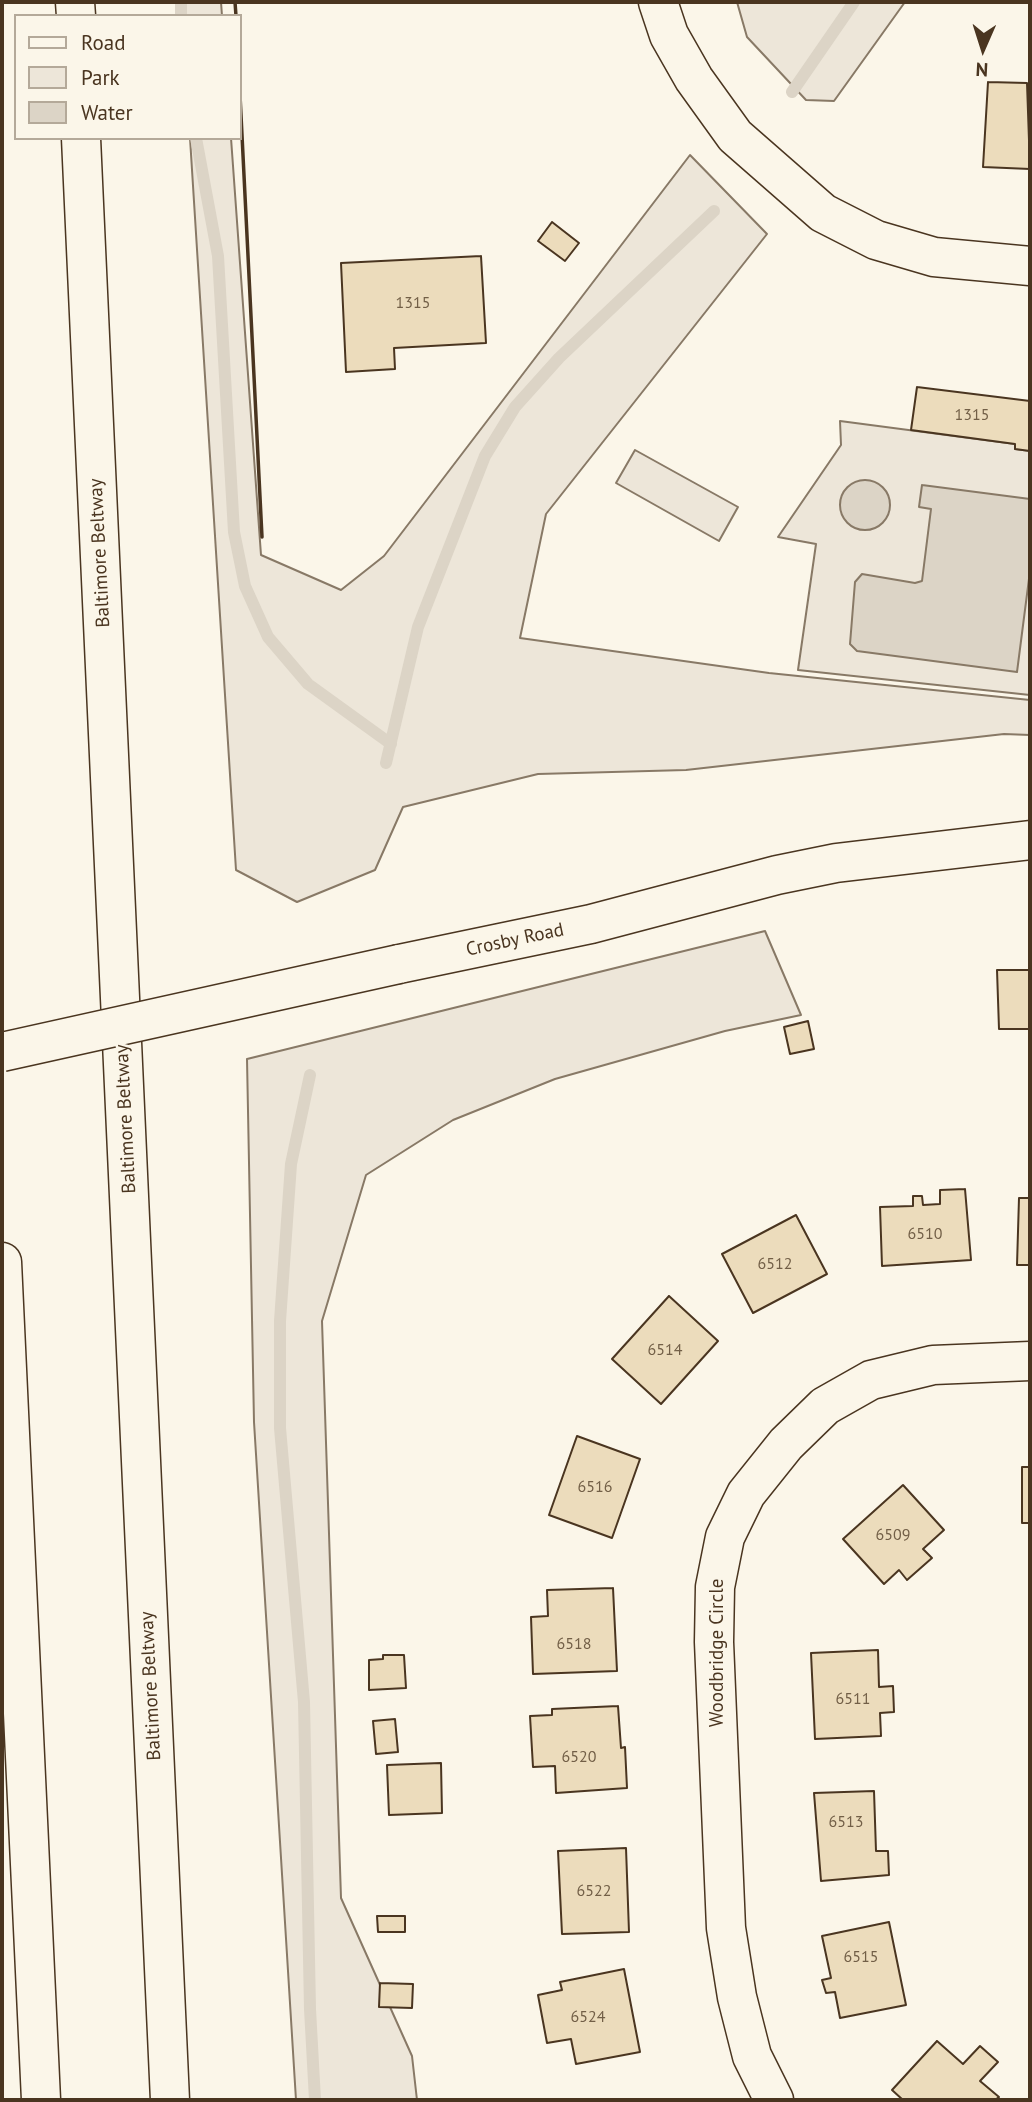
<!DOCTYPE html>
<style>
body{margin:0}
#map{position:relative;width:1032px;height:2102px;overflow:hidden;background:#fbf6e9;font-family:"PT Sans",sans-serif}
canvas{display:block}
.frame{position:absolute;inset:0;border:4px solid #4a3520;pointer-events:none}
.legend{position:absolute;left:14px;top:14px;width:228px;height:126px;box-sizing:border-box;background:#fbf6e9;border:2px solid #b4a999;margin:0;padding:9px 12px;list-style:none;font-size:21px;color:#4a3520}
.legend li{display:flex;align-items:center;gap:14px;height:35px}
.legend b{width:35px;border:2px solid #b4a999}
.north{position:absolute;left:948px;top:14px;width:70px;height:70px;-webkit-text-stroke:5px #fbf6e9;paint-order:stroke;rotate:183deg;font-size:19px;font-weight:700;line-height:28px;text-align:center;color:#4a3520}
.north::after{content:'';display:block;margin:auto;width:24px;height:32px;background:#4a3520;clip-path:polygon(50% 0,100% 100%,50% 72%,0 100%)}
</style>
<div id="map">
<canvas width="1032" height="2102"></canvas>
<div class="frame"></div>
<ul class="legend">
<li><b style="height:9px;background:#fbf6e9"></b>Road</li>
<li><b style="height:19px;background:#ede6d9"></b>Park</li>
<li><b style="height:19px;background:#dcd4c6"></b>Water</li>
</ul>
<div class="north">N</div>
</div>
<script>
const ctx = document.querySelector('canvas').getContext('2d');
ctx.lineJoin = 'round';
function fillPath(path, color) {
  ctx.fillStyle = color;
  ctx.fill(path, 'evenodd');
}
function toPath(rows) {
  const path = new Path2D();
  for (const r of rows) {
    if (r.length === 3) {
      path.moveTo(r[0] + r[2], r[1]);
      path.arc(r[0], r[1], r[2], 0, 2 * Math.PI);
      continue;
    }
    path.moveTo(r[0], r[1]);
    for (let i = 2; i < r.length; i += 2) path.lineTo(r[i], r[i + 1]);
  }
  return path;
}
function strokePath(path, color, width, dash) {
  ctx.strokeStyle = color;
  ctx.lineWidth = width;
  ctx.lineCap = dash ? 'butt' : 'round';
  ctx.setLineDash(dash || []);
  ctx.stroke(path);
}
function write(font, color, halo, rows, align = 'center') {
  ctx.font = font + ' "PT Sans",sans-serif';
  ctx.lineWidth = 5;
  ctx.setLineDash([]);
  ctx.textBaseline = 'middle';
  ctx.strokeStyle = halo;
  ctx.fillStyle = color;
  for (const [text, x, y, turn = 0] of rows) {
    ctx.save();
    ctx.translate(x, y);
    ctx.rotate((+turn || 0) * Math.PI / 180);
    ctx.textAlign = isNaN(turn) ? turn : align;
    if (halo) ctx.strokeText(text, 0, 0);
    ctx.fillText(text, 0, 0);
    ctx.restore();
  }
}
const green = toPath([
 [182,2,221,2,222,16,183,16,182,2],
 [737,2,905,2,834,101,806,100,747,37,737,2],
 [190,138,231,138,261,555,341,590,384,556,690,155,767,234,546,514,520,638,769,673,1030,700,1030,735,1004,734,686,770,538,774,403,807,375,870,297,902,236,870,190,138],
 [840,421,1015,444,1015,449,1030,451,1030,695,798,670,816,544,778,537,841,445,840,421],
 [635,450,738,507,719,541,616,483,635,450],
 [765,931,801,1015,725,1031,555,1079,453,1120,366,1175,322,1321,341,1898,412,2056,417,2100,296,2100,254,1422,247,1059,765,931]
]);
fillPath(green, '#ede6d9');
strokePath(green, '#887966', 2);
const water = toPath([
 [865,505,25],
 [922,485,1030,499,1030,571,1017,672,857,651,850,644,855,582,862,574,915,583,922,581,931,509,919,507,922,485]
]);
fillPath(water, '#dcd4c6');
strokePath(water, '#887966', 2);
strokePath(toPath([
 [181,2,181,16],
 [792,92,854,2],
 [196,138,218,256,234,532,245,586,268,637,308,684,391,744],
 [386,763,418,627,485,456,515,407,559,358,714,211],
 [310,1075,291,1164,280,1321,280,1428,304,1702,310,2009,315,2100]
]), '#dcd4c6', 12);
const building = toPath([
 [988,82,1027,83,1030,169,983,167,988,82],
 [552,222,579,243,565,261,538,241,552,222],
 [481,256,486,343,394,348,395,369,346,372,341,263,481,256],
 [917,387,1030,401,1030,451,1015,449,1015,444,911,430,917,387],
 [997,970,1030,970,1030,1029,999,1029,997,970],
 [808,1021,814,1049,790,1054,784,1027,808,1021],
 [965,1189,971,1260,882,1266,880,1207,913,1206,913,1196,922,1196,923,1205,940,1204,940,1190,965,1189],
 [1019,1198,1030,1198,1030,1265,1017,1265,1019,1198],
 [796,1215,827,1274,753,1313,722,1254,796,1215],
 [669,1296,718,1341,661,1404,612,1359,669,1296],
 [577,1436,640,1459,612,1538,549,1515,577,1436],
 [1022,1467,1030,1467,1030,1523,1022,1523,1022,1467],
 [903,1485,944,1530,923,1549,932,1558,907,1580,899,1570,884,1584,843,1539,903,1485],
 [613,1588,617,1671,533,1674,531,1617,548,1616,547,1590,613,1588],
 [878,1650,879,1687,893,1686,894,1712,880,1713,881,1736,815,1739,811,1653,878,1650],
 [383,1655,404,1655,406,1688,369,1690,369,1660,383,1659,383,1655],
 [618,1706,621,1748,625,1747,627,1788,556,1793,555,1766,533,1767,530,1716,552,1715,552,1709,618,1706],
 [395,1719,398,1752,376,1754,373,1721,395,1719],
 [441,1763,442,1813,389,1815,387,1765,441,1763],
 [874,1791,876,1851,888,1851,889,1875,821,1881,814,1793,874,1791],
 [626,1848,629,1932,562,1934,558,1851,626,1848],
 [377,1916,405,1916,405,1932,378,1932,377,1916],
 [889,1922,906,2005,840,2018,835,1992,826,1993,822,1980,831,1978,822,1936,889,1922],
 [624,1969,640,2052,576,2064,571,2039,547,2043,538,1995,562,1990,560,1982,624,1969],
 [380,1983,413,1984,412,2008,379,2007,380,1983],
 [937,2041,963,2064,980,2046,998,2062,980,2081,999,2097,995,2100,903,2100,892,2090,937,2041]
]);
fillPath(building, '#ecdcbc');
strokePath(building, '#4a3520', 2);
const street = toPath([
 [658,2,669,35,694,79,735,136,823,213,876,240,934,257,1030,266],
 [774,2100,752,2056,737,1997,726,1928,714,1642,715,1587,725,1537,746,1494,786,1444,825,1406,871,1380,933,1365,1030,1361]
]);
const secondary = toPath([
 [399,964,591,924,777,875,836,863,1030,840]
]);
const highway = toPath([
 [75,2,76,16],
 [81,138,170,2100],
 [2,1262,41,2100]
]);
strokePath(street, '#4a3520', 41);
strokePath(secondary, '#4a3520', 41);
strokePath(highway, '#4a3520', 41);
strokePath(street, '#fbf6e9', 38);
strokePath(secondary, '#fbf6e9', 38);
strokePath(highway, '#fbf6e9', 38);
const secondaryBridge = toPath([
 [2,1052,399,964]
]);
strokePath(secondaryBridge, '#4a3520', 41, []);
strokePath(secondaryBridge, '#fbf6e9', 38);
strokePath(toPath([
 [235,2,236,16],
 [240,95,262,537]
]), '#4a3520', 3.5);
write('16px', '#725f47', null, [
 ["1315",413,303],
 ["1315",972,415],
 ["6510",925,1234],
 ["6512",775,1264],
 ["6514",665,1350],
 ["6516",595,1487],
 ["6509",893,1535],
 ["6518",574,1644],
 ["6511",853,1699],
 ["6520",579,1757],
 ["6513",846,1822],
 ["6522",594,1891],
 ["6515",861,1957],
 ["6524",588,2017]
]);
write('19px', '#4a3520', '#fbf6e9', [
 ["Baltimore Beltway",100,553,-93],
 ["Crosby Road",515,940,-12],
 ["Baltimore Beltway",126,1119,-93],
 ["Woodbridge Circle",718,1653,-90],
 ["Baltimore Beltway",151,1686,-93]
]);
</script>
